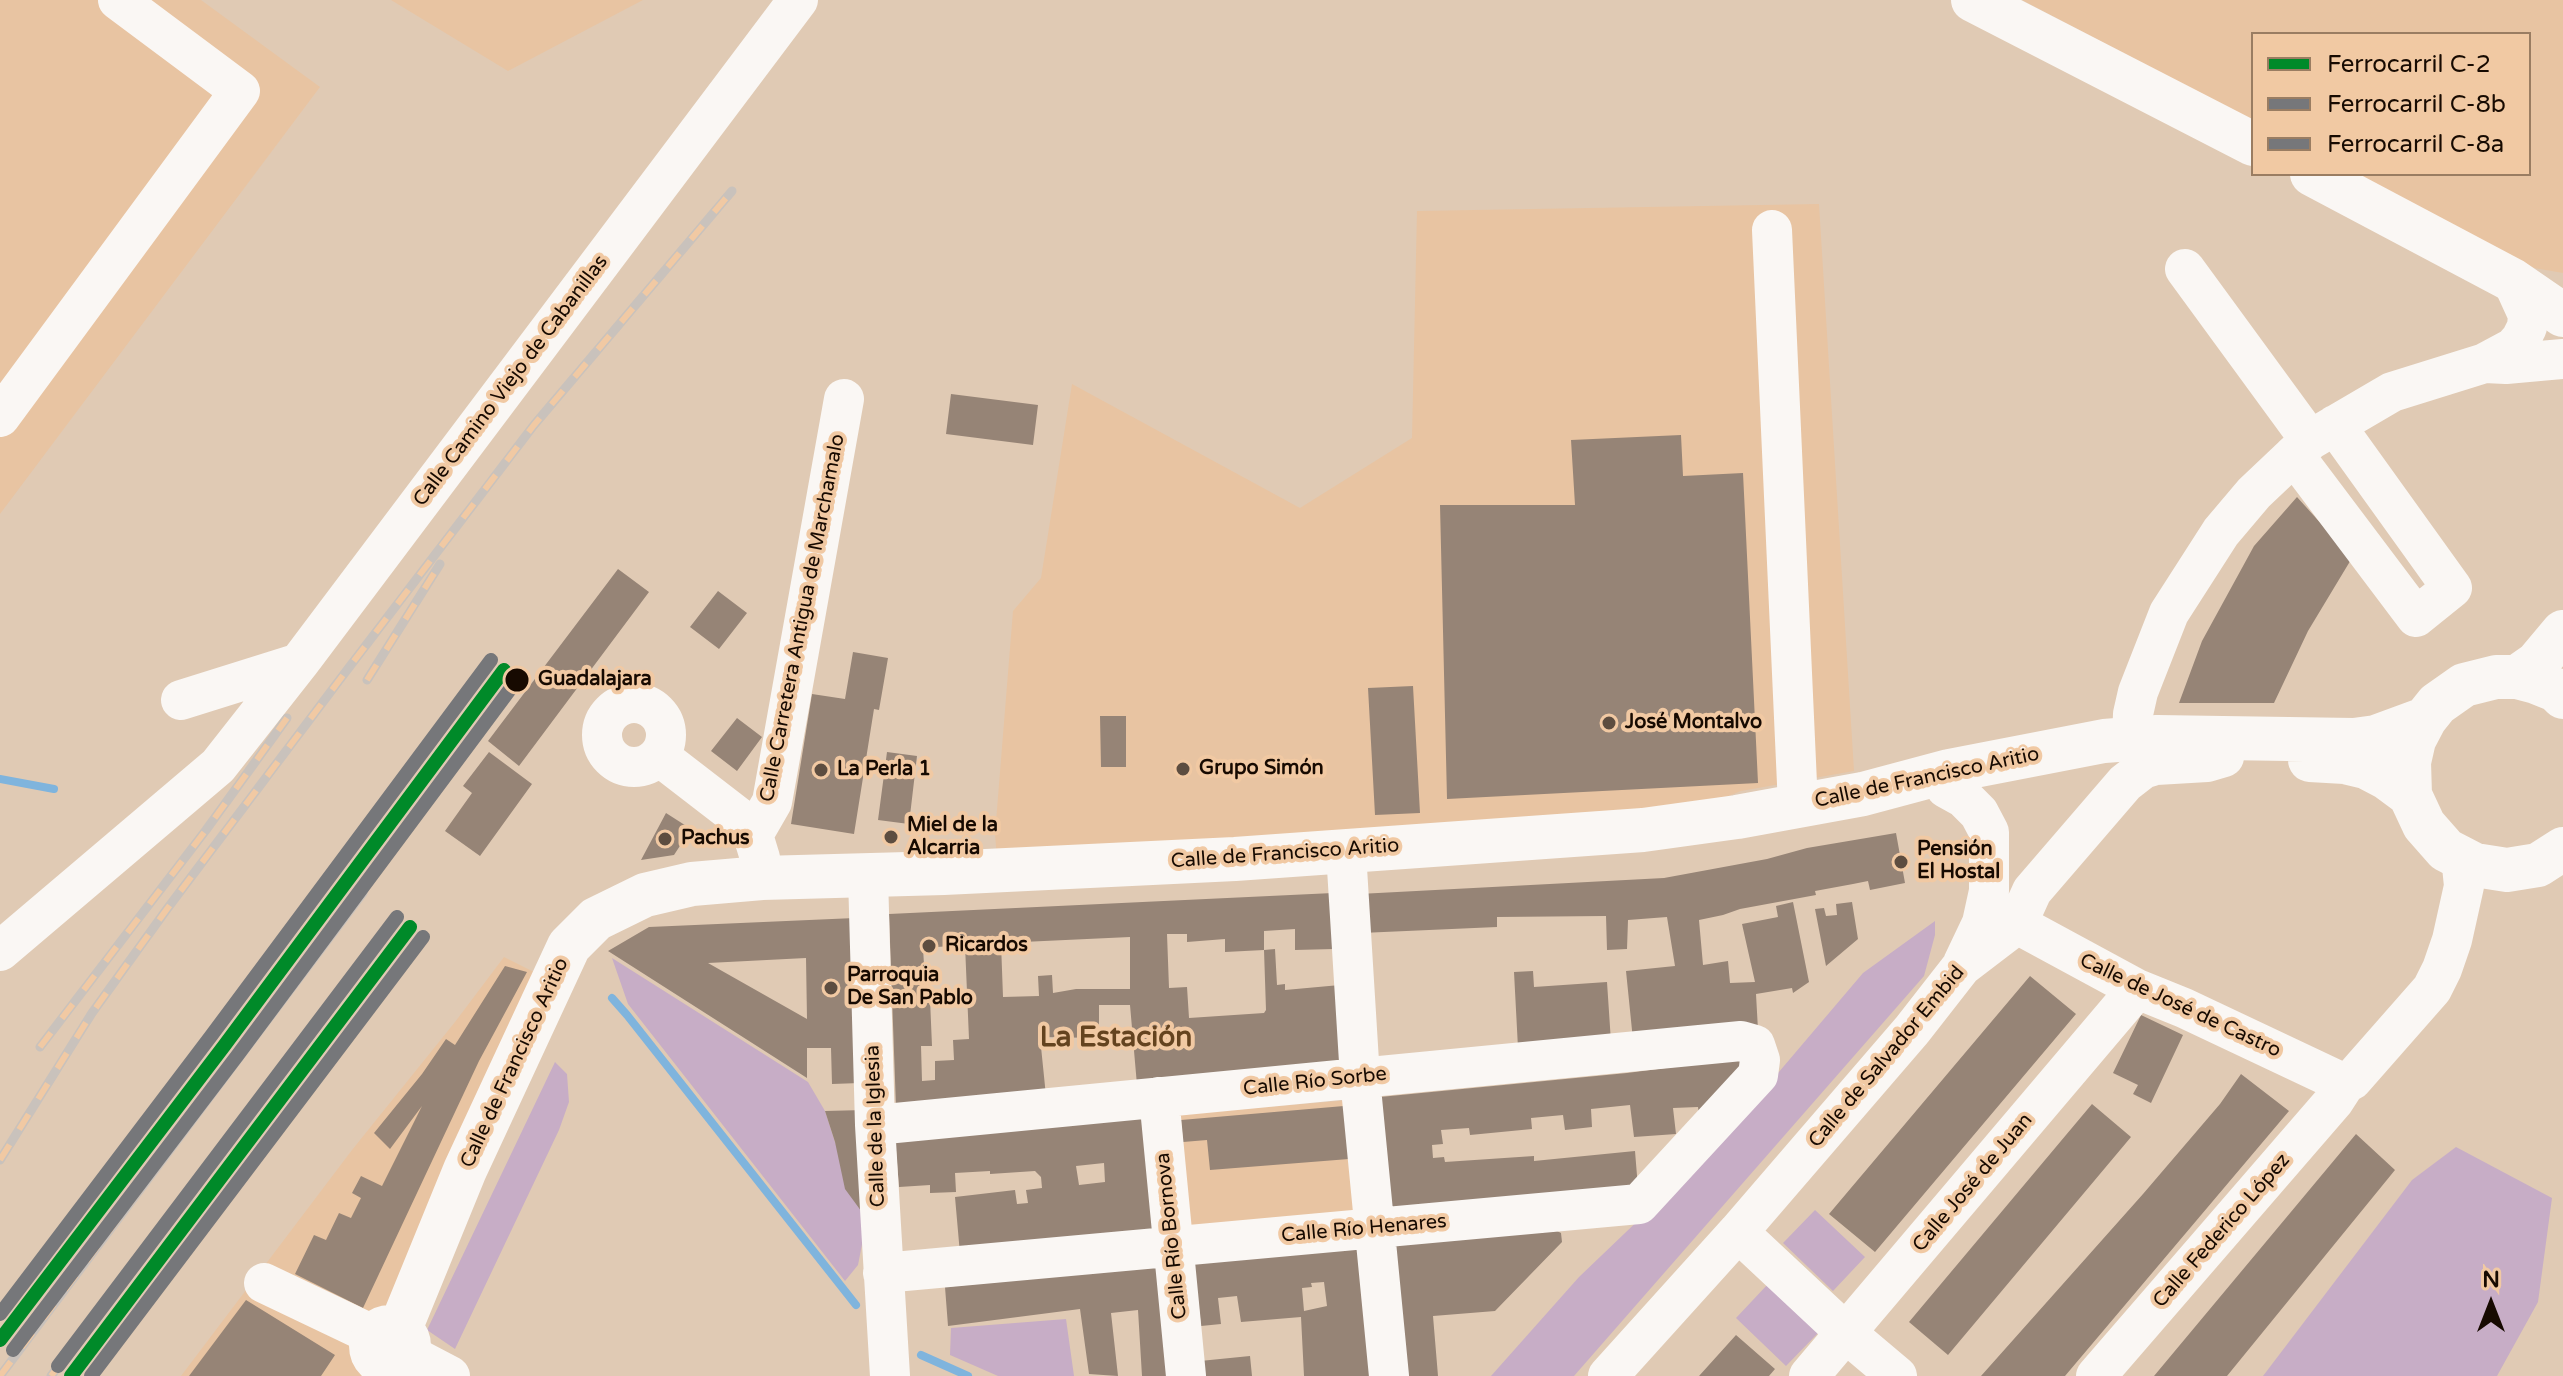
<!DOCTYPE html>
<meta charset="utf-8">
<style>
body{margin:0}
#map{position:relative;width:2563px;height:1376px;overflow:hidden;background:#e0cab4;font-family:"Varela Round",sans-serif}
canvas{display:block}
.legend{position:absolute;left:2251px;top:32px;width:280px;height:144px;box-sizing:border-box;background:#f1c9a3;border:2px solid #9a7d62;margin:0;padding:10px 14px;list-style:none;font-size:24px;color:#170a01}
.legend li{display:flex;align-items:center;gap:16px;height:40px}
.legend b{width:40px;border:2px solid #9a7d62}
.north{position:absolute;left:2451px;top:1264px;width:80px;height:80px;-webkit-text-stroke:6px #f1c9a3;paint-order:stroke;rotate:0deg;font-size:22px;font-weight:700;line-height:32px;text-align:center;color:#170a01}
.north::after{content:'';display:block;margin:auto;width:28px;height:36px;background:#170a01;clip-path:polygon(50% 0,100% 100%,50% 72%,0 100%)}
</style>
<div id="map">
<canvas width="2563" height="1376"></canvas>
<ul class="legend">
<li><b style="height:10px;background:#008a29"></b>Ferrocarril C-2</li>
<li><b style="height:10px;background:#76777a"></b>Ferrocarril C-8b</li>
<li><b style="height:10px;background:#76777a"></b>Ferrocarril C-8a</li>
</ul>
<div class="north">N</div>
</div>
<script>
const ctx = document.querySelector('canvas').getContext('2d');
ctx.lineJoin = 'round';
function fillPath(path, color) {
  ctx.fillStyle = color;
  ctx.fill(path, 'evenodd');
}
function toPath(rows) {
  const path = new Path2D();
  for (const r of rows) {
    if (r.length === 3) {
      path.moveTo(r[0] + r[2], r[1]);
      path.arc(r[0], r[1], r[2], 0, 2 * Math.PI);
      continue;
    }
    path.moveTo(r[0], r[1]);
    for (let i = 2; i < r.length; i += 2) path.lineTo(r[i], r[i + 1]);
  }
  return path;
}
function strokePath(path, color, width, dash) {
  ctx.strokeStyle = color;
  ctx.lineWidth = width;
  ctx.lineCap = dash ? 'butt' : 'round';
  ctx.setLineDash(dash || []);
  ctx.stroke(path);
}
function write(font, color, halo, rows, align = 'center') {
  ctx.font = font + ' "Varela Round",sans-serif';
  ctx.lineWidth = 8;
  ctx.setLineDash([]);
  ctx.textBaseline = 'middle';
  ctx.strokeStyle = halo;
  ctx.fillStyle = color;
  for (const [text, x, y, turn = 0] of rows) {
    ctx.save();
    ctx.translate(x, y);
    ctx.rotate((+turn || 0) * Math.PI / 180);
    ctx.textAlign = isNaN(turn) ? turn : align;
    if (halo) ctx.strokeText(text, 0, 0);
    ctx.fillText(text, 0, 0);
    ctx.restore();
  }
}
fillPath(toPath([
 [0,0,201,0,320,87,0,514],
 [391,0,643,0,508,71],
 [2022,0,2563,0,2563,273,2534,268,2355,174,2529,174,2529,34,2253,34,2253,121],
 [1819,204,1854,771,1741,791,1643,830,998,871,995,834,1013,611,1041,578,1072,384,1300,508,1412,438,1417,211],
 [504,957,536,973,389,1342,384,1355,369,1376,181,1376,352,1150,455,1022],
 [1351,1100,1361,1214,1182,1230,1172,1115]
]), '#e8c4a2');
fillPath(toPath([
 [1935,921,1935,935,1924,976,1574,1376,1491,1376,1579,1277,1716,1146,1863,973],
 [612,958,808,1082,825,1111,835,1142,867,1219,858,1265,845,1281,628,1004],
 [555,1062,567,1074,569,1102,559,1130,455,1349,427,1330],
 [2456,1147,2552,1198,2538,1302,2497,1376,2263,1376,2412,1180],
 [1815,1210,1865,1257,1833,1291,1783,1243],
 [1768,1284,1819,1332,1786,1366,1736,1318],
 [1066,1319,1074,1376,998,1376,950,1355,951,1328]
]), '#c7adc6');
strokePath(toPath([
 [0,779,54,789],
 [612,998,627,1015,856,1305],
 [921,1355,968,1376]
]), '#7fb4dd', 8);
fillPath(toPath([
 [951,394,1038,405,1033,445,946,434],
 [1681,435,1683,476,1743,473,1758,783,1447,799,1440,505,1575,505,1571,440],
 [2297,497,2352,558,2308,631,2274,703,2179,703,2202,641,2254,546],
 [618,569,649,592,519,766,488,741],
 [718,591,747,613,719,649,690,627],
 [853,652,888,658,879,710,874,709,854,834,791,824,812,694,845,699],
 [1413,686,1420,813,1375,815,1368,688],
 [1100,716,1126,716,1126,767,1101,767],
 [737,718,762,737,737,771,711,751],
 [489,752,532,784,480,856,445,831,472,793,463,786],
 [887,752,917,756,909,824,878,820],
 [666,813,691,829,674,855,641,860],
 [1896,833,1905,883,1870,890,1868,881,1853,884,1815,891,1816,895,1740,909,1723,915,1699,920,1703,965,1728,961,1730,983,1755,982,1742,924,1778,917,1776,906,1793,902,1809,982,1793,993,1792,988,1756,994,1758,1030,1633,1040,1626,971,1675,966,1667,917,1628,920,1627,949,1607,950,1606,916,1497,917,1497,927,1361,933,1359,894,1664,878,1767,859,1807,848],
 [1333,893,1334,949,1295,950,1295,929,1264,931,1264,950,1225,952,1225,939,1187,942,1187,934,1167,934,1169,988,1187,987,1189,1018,1264,1013,1266,1010,1264,950,1275,949,1277,985,1285,984,1285,990,1340,985,1348,1067,1137,1085,1130,1005,1099,1005,1099,1038,1040,1037,1046,1096,896,1107,889,914],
 [1130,937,1130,989,1076,989,1053,993,1052,975,1038,976,1039,996,1003,997,1001,943],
 [965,945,969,1039,953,1040,954,1060,935,1061,935,1080,922,1081,921,1046,932,1046,930,999,926,998,923,948],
 [1852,902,1858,939,1826,966,1815,909,1824,908,1826,916,1837,915,1836,904],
 [855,918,860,1083,832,1084,831,1048,807,1048,807,1078,608,951,649,927],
 [806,958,807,1019,708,963],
 [505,966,527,972,479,1061,363,1308,295,1274,314,1235,326,1240,339,1213,351,1218,361,1198,352,1193,361,1176,382,1186,422,1106,390,1149,374,1133,422,1074,446,1039,455,1045],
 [1533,971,1534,987,1607,982,1611,1042,1518,1048,1514,972],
 [2030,976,2076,1014,1875,1252,1829,1214],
 [2141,1015,2183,1035,2151,1103,2133,1094,2138,1085,2113,1073],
 [1744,1058,1752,1078,1700,1122,1698,1107,1673,1108,1676,1134,1634,1137,1630,1105,1591,1109,1592,1127,1565,1130,1563,1115,1531,1118,1532,1129,1470,1135,1469,1128,1441,1130,1443,1144,1432,1145,1433,1158,1444,1157,1445,1162,1534,1156,1534,1161,1635,1151,1638,1188,1391,1215,1380,1097,1627,1073],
 [2241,1074,2289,1111,2065,1376,1981,1376,2143,1194,2220,1104],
 [2092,1104,2131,1137,1948,1355,1909,1322],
 [1344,1106,1349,1159,1210,1170,1207,1140,1183,1142,1181,1120],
 [864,1110,867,1219,845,1189,835,1142,825,1111],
 [1153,1115,1164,1238,960,1254,955,1197,1015,1190,1017,1204,1028,1203,1026,1190,1042,1188,1041,1177,1035,1171,990,1174,990,1171,955,1173,956,1192,930,1193,930,1185,899,1187,895,1138],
 [1104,1163,1105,1182,1079,1185,1076,1166],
 [2356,1134,2395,1170,2227,1376,2154,1376],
 [1557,1231,1561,1233,1562,1242,1495,1311,1433,1316,1438,1376,1407,1376,1395,1245],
 [1362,1247,1376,1376,1304,1376,1301,1317,1241,1322,1237,1296,1218,1298,1221,1324,1201,1326,1194,1264],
 [1324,1282,1327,1306,1304,1311,1302,1288,1312,1287,1311,1283],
 [1163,1266,1173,1376,1142,1376,1138,1310,1111,1313,1118,1376,1089,1374,1080,1309,948,1326,945,1287],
 [246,1300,335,1355,321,1376,189,1376],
 [1736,1335,1775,1369,1769,1376,1699,1376],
 [1250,1356,1252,1376,1202,1376,1200,1361]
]), '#968476');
strokePath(toPath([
 [1772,230,1798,806],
 [2185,269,2310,440],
 [2485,363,2506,364,2563,359],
 [0,417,240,91,118,0],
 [2294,455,2416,617,2452,588,2335,425],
 [181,700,299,663,798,0],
 [634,735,32],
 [2132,738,2133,714,2138,692,2169,613,2221,532,2254,493,2310,440,2392,392,2485,363,2513,348,2521,339,2527,327,2528,315,2512,280],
 [659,756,742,820,753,835,760,858],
 [1946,788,1964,798,1979,813,1989,832,1989,891,1982,923,1963,963],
 [753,835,772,802,844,399],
 [1346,852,1360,1078,1389,1376],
 [868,876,875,1125,890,1376],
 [2017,924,2137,989,2184,1008,2345,1084],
 [0,951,218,766,299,663],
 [1159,1097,1186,1376],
 [875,1125,1741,1041,1755,1045,1760,1060,1758,1075,1639,1204,883,1273],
 [1738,1232,1846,1333,1897,1376],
 [264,1283,373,1335],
 [408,1354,450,1376],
 [1608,1376,1738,1232,1912,1030,1962,966,2017,924,2032,891,2125,783,2143,769,2156,765,2207,762,2224,757],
 [1809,1376,2137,989],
 [2096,1376,2334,1101,2345,1084,2352,1080,2432,989,2442,969,2452,940,2464,886,2462,866,2457,856]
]), '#faf7f4', 40);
strokePath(toPath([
 [1973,0,2253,144],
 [2312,174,2512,280,2563,315],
 [2517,677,2537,663,2563,632],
 [2563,697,2556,690,2536,682,2517,677,2496,677,2464,685,2437,704,2425,719,2414,740,2409,762,2410,795,2424,825,2446,850,2475,865,2507,870,2538,865,2563,849],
 [2310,760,2345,762,2366,767,2387,778,2410,795],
 [390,1346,19],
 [400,1329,465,1170,569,946,596,919,645,895,692,884,762,878,944,873,1235,859,1643,830,1737,817,1863,794,1949,771,2104,741,2157,737,2354,740,2376,737,2425,719]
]), '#faf7f4', 44);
const rail = toPath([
 [367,680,440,564],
 [40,1047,206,830,287,718],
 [0,1160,92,1013,167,909,344,674,534,425,732,191],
 [0,1376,363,893],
 [51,1376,396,917]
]);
strokePath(rail, '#c9c2bc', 9);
strokePath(rail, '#f1c9a3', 6, [18]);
strokePath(toPath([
 [0,1340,224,1046,504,670],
 [71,1376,410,927]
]), '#008a29', 14);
strokePath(toPath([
 [13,1350,237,1056,517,680],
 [91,1376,423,937]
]), '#76777a', 14);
strokePath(toPath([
 [0,1314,211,1036,491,660],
 [58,1366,397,917]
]), '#76777a', 14);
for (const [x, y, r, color] of [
 [517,680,13,"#170a01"],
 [1609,723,8,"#5d4d40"],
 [1183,769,8,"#5d4d40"],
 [821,770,8,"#5d4d40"],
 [891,837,8,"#5d4d40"],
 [665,839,8,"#5d4d40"],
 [1901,862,8,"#5d4d40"],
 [929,946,8,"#5d4d40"],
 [831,988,8,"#5d4d40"]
]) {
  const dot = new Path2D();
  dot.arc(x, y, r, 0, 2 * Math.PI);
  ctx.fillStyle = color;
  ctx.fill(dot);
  strokePath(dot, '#f1c9a3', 3);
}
write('20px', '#170a01', '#f1c9a3', [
 ["Calle Camino Viejo de Cabanillas",511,381,-53],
 ["Calle Carretera Antigua de Marchamalo",803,618,-79],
 ["Calle de Francisco Aritio",1927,778,-12],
 ["Calle de Francisco Aritio",1285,854,-4],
 ["Calle de José de Castro",2180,1006,25],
 ["Calle de Salvador Embid",1887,1057,-50],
 ["Calle de Francisco Aritio",515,1063,-65],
 ["Calle Río Sorbe",1315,1082,-6],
 ["Calle de la Iglesia",876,1126,-92],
 ["Calle José de Juan",1973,1183,-50],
 ["Calle Río Henares",1364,1229,-5],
 ["Calle Federico López",2222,1231,-49],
 ["Calle Río Bornova",1172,1236,-96]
]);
write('bold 20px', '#170a01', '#f1c9a3', [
 ["Guadalajara",538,680]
], 'left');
write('bold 20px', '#170a01', '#f1c9a3', [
 ["José Montalvo",1625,723],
 ["Grupo Simón",1199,769],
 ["La Perla 1",837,770],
 ["Miel de la",907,826],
 ["Alcarria",907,849],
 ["Pachus",681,839],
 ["Pensión",1917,850],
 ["El Hostal",1917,873],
 ["Ricardos",945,946],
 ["Parroquia",847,976],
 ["De San Pablo",847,999]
], 'left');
write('bold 28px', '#64431f', '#f1c9a3', [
 ["La Estación",1116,1039]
]);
</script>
